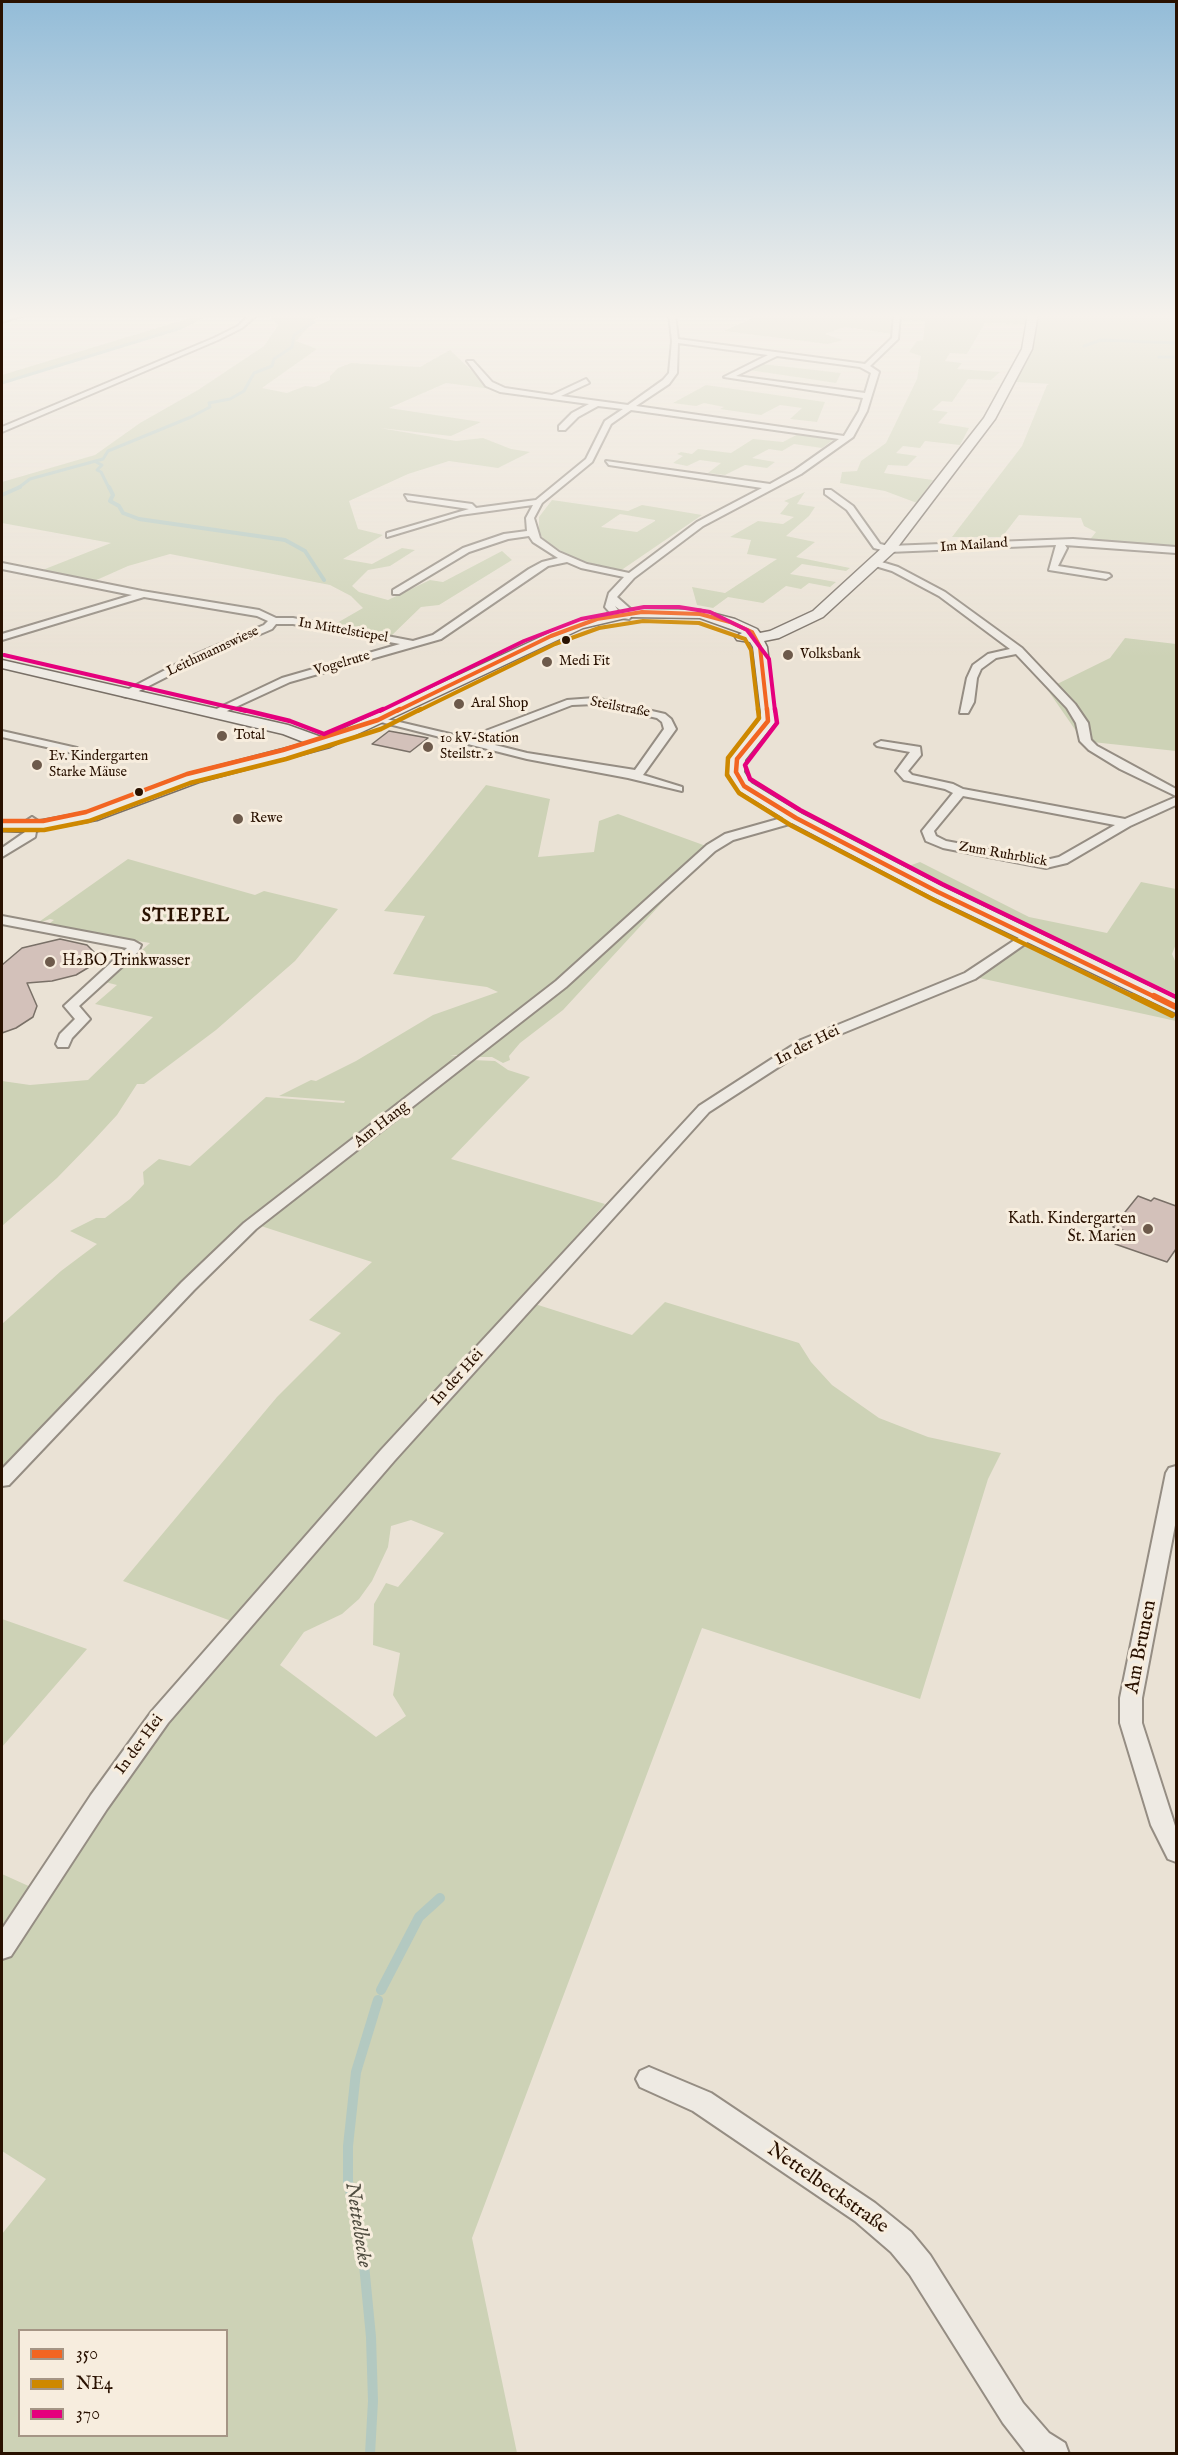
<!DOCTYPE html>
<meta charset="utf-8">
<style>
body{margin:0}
#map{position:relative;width:1178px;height:2455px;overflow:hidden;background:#eae2d5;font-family:"IM FELL English",serif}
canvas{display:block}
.frame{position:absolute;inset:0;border:3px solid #291100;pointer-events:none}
.legend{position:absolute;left:18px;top:2329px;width:210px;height:108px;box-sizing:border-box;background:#f7edde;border:2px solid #a59585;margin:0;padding:8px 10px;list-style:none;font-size:18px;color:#291100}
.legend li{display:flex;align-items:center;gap:12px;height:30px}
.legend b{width:30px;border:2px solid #a59585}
</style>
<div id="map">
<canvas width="1178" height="2455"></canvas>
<div class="frame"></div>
<ul class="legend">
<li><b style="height:8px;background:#f26522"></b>350</li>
<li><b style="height:8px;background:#ce8800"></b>NE4</li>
<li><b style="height:8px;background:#e5007d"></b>370</li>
</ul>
</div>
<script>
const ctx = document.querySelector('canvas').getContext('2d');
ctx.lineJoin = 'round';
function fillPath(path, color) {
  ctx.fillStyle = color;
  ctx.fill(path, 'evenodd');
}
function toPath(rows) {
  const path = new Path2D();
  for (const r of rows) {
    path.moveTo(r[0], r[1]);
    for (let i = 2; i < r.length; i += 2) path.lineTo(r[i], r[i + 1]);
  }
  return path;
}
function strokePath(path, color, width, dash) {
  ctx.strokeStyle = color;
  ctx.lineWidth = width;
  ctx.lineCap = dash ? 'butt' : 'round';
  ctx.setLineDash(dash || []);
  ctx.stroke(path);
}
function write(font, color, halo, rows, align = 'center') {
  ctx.font = font + ' "IM FELL English",serif';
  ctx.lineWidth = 6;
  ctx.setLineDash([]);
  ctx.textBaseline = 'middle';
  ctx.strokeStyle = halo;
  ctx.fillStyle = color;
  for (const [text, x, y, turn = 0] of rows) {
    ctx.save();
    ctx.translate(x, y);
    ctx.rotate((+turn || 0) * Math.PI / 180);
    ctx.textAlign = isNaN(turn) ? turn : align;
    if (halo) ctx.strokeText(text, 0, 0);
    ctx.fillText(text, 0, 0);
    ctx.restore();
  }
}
fillPath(toPath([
 [203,314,211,314,184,328,2,384,2,375],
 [267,314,330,314,317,318,296,341,317,349,262,388,287,393,305,386,315,387,330,380,330,376,338,368,351,363,420,367,450,350,491,389,446,383,389,408,481,422,451,436,380,428,456,441,483,438,511,449,530,452,498,468,449,461,408,474,349,501,358,529,383,535,343,559,372,564,402,548,415,550,390,566,368,570,352,586,359,592,388,600,430,580,443,582,502,551,512,560,439,605,421,607,390,637,330,627,363,608,351,596,330,585,170,554,128,566,92,582,40,571,111,543,2,523,2,482,95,455,140,423,198,390,264,346,278,325],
 [753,314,1029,314,1029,323,1023,324,985,323,967,354,950,353,945,361,962,363,957,369,1000,372,991,380,968,379,952,402,942,401,932,410,948,412,938,423,969,428,960,445,925,441,920,448,903,446,896,453,917,456,907,466,888,465,884,473,933,480,917,503,885,491,840,483,842,472,857,471,861,461,886,443,917,379,921,356,909,352,917,341,923,340,925,321,894,320,892,334,845,327,825,334,843,340,828,344,723,331,753,318],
 [1037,314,1176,314,1176,549,1088,542,1096,532,1084,526,1081,518,1019,515,1002,537,952,537,1022,446,1047,385,1050,384,1016,382,1036,325],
 [762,364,841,373,836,383,749,370],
 [706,385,825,402,817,422,790,419,802,408,780,405,761,415,720,409,724,407,704,403,696,406,673,403],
 [800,433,833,440,822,448,794,444,782,451,769,449,752,458,775,462,767,468,745,465,725,475,708,473,721,463,700,460,687,466,673,463,683,456,677,454,681,452,692,454,698,449,731,453,753,439,783,442],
 [805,492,797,504,815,507,809,516,786,536,815,542,796,557,850,568,846,571,802,564,790,574,836,582,830,587,809,583,801,589,786,586,763,603,728,597,713,608,697,605,692,587,725,593,777,559,747,554,751,540,730,537,758,521,783,524,794,517,780,514,789,503,784,501],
 [552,500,628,511,642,505,702,515,620,571,572,558,546,541,539,533,539,517],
 [620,514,655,520,655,521,637,532,601,527],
 [1125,638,1176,644,1176,751,1083,741,1047,689,1110,658],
 [486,785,550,799,538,857,594,852,599,821,618,814,706,846,584,959,465,1055,450,1055,463,1057,295,1186,89,1379,2,1471,2,1324,61,1271,97,1244,70,1231,96,1218,105,1218,130,1199,144,1184,143,1172,159,1159,190,1166,266,1097,344,1103,345,1101,279,1096,311,1080,316,1081,356,1061,433,1015,498,992,487,987,393,974,425,916,384,911],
 [128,859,255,895,264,891,338,909,295,961,216,1030,144,1084,137,1084,117,1115,93,1141,57,1178,2,1226,2,1081,30,1085,88,1080,153,1017,95,1004,117,985,105,982,150,943,46,926,54,920,50,919,36,924],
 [920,862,1029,917,1107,933,1141,882,1176,889,1176,944,1172,954,1176,963,1176,994,1017,922,906,867],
 [666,893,670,894,563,1010,520,1043,509,1056,510,1060,503,1063,492,1057,476,1057,567,985],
 [1025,944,1176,1014,1176,1021,975,977,1018,945],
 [472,1060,495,1061,508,1070,530,1077,451,1159,605,1204,234,1622,123,1581,277,1397,341,1333,309,1320,372,1262,261,1226],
 [665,1302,799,1343,811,1362,832,1385,879,1418,928,1437,1001,1453,988,1479,920,1699,702,1628,472,2238,517,2453,2,2453,2,2234,46,2179,2,2151,2,1874,44,1893,108,1798,237,1634,535,1304,632,1335],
 [411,1520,444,1533,398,1587,386,1583,374,1604,373,1645,400,1653,393,1695,406,1716,376,1737,280,1665,304,1632,342,1614,359,1599,372,1581,388,1547,391,1526],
 [20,2330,226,2330,226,2436,20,2436],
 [2,1619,87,1649,2,1747]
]), '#cdd2b6');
strokePath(toPath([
 [299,314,304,319],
 [1084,346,1101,340,1176,343],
 [1159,357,1176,357],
 [2,383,181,328],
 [96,462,102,465,97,470,101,472,109,488],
 [18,488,30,479,103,459,108,451,191,417,210,407,209,403,230,399,244,391,254,373,272,366,274,359,292,347,294,335,314,322,308,320]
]), '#b3c9c1', 3);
strokePath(toPath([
 [109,487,113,495,110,501,119,506,123,513,139,519,285,540,305,551,324,580],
 [2,495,20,487]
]), '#b3c9c1', 4);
strokePath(toPath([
 [381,1990,419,1917,440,1898],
 [370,2454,373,2401,371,2337,362,2244,348,2181,348,2146,356,2072,378,2000]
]), '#b3c9c1', 10);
const building = toPath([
 [389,731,428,738,410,752,372,744,389,731],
 [60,939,87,945,95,953,95,959,91,966,76,975,52,981,27,983,37,1006,33,1017,16,1028,2,1033,2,965,22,948,60,939],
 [1138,1196,1151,1201,1154,1198,1176,1206,1176,1249,1167,1262,1115,1244,1125,1231,1113,1227,1138,1196]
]);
fillPath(building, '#d3c1ba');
strokePath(building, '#797067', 1.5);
const street = toPath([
 [16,314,27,314,2,322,2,318,16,314],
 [251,314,258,314,242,328,218,340,2,432,2,427,214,338,238,326,251,314],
 [669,314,675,314,678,339,865,364,892,338,894,314,900,314,898,339,870,366,879,372,867,411,853,437,801,474,703,526,634,578,617,597,635,613,629,619,614,617,605,607,609,593,624,577,581,568,567,562,548,566,441,639,290,682,214,717,210,716,210,712,282,678,400,644,293,624,276,624,272,629,200,660,127,697,123,696,123,692,192,656,264,625,268,621,257,616,144,597,2,640,2,634,132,595,2,569,2,563,142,591,259,610,276,618,293,618,413,641,433,635,529,569,542,562,558,558,533,542,529,536,508,539,469,552,399,594,393,594,393,590,463,548,504,534,527,531,526,518,533,505,460,515,387,537,387,533,469,509,408,500,405,495,472,504,476,508,536,500,586,459,605,421,623,409,598,406,578,417,565,430,559,430,559,426,572,413,589,404,500,392,486,386,467,361,473,361,492,382,505,388,552,395,586,379,589,383,561,396,628,405,663,380,669,373,672,341,669,314],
 [678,343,768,355,724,377,863,398,859,411,844,436,636,406,669,384,677,373,678,343],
 [777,356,860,367,871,373,865,393,736,376,777,356],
 [631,410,839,439,795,470,770,484,606,461,609,465,762,488,697,522,629,573,587,564,559,552,540,538,534,518,542,503,592,462,611,424,631,410],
 [615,606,624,613,620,613,615,606],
 [825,490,831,490,853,506,880,544,889,546,1073,539,1176,547,1176,553,1065,545,1067,548,1058,566,1109,574,1111,576,1106,579,1049,570,1056,545,889,552,874,548,847,510,825,494,825,490],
 [875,560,898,567,945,592,1022,648,1075,704,1088,723,1091,740,1097,746,1176,789,1176,796,1120,769,1089,750,1080,741,1076,723,1067,708,1016,654,996,658,981,669,977,678,974,702,968,713,960,713,967,678,973,665,988,654,1010,649,939,596,892,571,872,565,870,563,875,560],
 [595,698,665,714,671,719,676,729,643,775,682,787,682,791,628,778,527,759,373,720,378,717,467,738,567,700,595,698],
 [595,704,657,718,662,722,664,729,635,770,527,753,479,741,572,705,595,704],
 [2,731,77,748,79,750,73,753,2,737,2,731],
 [881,741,920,747,921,755,908,771,912,775,953,784,963,789,1125,819,1176,797,1176,805,1130,826,1067,863,1046,868,943,848,926,841,922,831,953,793,945,789,904,780,896,771,910,752,877,746,875,744,881,741],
 [963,796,1115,825,1059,857,1046,860,946,841,936,836,934,831,963,796],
 [796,814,800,815,800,821,733,840,715,851,566,987,256,1229,194,1290,9,1485,2,1486,2,1469,182,1282,244,1223,556,981,707,845,725,834,796,814],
 [32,817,38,821,35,837,2,857,2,848,25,832,26,821,32,817],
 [2,916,134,941,141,945,138,952,79,1006,90,1019,72,1038,68,1047,58,1047,56,1044,60,1034,75,1019,64,1006,127,948,2,924,2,916],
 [1027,932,1034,936,1032,939,975,979,811,1046,709,1112,395,1460,168,1723,107,1809,11,1956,2,1959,2,1929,91,1795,152,1711,381,1450,699,1106,801,1040,965,973,1027,932],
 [1176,1466,1176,1520,1142,1698,1142,1723,1176,1829,1176,1862,1168,1859,1151,1825,1120,1723,1120,1698,1166,1473,1169,1468,1176,1466],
 [649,2067,711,2093,875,2203,911,2232,930,2255,1023,2403,1049,2433,1065,2443,1069,2454,1027,2454,1003,2423,910,2275,891,2252,855,2221,693,2111,640,2087,636,2079,640,2071,649,2067]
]);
const secondary = toPath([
 [1028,314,1038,314,1032,349,995,419,894,552,823,617,779,638,764,641,767,647,776,721,745,760,744,772,751,783,802,814,945,888,1176,999,1176,1013,931,896,790,822,738,790,728,772,729,759,760,720,761,713,753,647,750,642,737,640,735,637,742,633,700,618,630,617,583,628,330,747,199,782,97,820,32,832,2,831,2,821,32,822,87,812,187,774,306,743,283,734,2,668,2,660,288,725,324,738,573,622,630,609,700,610,735,619,757,629,760,633,770,631,813,611,884,546,984,418,1022,349,1028,314]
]);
strokePath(street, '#958d83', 4);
strokePath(secondary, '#797067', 3);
fillPath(street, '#eeeae3');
fillPath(secondary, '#eeeae3');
strokePath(toPath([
 [397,711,551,636,597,619,642,612,700,614,730,622,752,632,760,647,767,711]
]), '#f26522', 4);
strokePath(toPath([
 [767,709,768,721,737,759,736,772,744,786,796,818,938,892,1157,998],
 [2,821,43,821,86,812,187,774,283,750,378,720,400,709]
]), '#f26522', 4.5);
strokePath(toPath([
 [1154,996,1176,1007]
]), '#f26522', 6);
strokePath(toPath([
 [418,711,555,644,599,628,643,621,699,623,745,639,751,650,758,711]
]), '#ce8800', 4);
strokePath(toPath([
 [758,709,759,718,728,758,727,775,739,793,792,826,934,900,1136,998],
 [2,830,44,830,89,821,190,783,286,759,381,729,421,709]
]), '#ce8800', 4.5);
strokePath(toPath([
 [1133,996,1172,1015]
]), '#ce8800', 6);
strokePath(toPath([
 [4,655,246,711],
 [380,711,524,641,581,619,644,607,679,607,710,612,747,630,769,659,775,711]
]), '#e5007d', 4);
strokePath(toPath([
 [240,709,290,721,324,734,383,709],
 [775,709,777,723,745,765,750,779,800,810,942,884,1176,997]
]), '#e5007d', 4.5);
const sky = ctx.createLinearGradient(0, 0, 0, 658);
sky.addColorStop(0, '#93bcd8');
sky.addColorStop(0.48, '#f6f2ec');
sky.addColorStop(1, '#f6f2ec00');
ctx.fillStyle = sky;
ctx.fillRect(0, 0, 1178, 658);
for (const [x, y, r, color] of [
 [566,640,5,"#291100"],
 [788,655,6,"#6d5a4b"],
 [547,662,6,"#6d5a4b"],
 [459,704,6,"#6d5a4b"],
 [222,736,6,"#6d5a4b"],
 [428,747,6,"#6d5a4b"],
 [37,765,6,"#6d5a4b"],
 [139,792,5,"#291100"],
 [238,819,6,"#6d5a4b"],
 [50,962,6,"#6d5a4b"],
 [1148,1229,6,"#6d5a4b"]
]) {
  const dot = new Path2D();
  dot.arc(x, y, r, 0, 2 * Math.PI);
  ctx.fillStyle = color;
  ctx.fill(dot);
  strokePath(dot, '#f7edde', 2);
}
write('14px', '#291100', '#f7edde', [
 ["Im Mailand",974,546,-4],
 ["In Mittelstiepel",343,631,10],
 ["Leithmannswiese",213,652,-25],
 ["Vogelrute",342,664,-16],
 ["Steilstraße",620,708,11],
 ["Zum Ruhrblick",1003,855,10]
]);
write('14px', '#291100', '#f7edde', [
 ["Volksbank",800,655],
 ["Medi Fit",559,662],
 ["Aral Shop",471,704],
 ["Total",234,736],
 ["10 kV-Station",440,739],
 ["Steilstr. 2",440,755],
 ["Ev. Kindergarten",49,757],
 ["Starke Mäuse",49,773],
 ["Rewe",250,819]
], 'left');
write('16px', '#291100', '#f7edde', [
 ["H2BO Trinkwasser",62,962],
 ["Kath. Kindergarten",1136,1220,"right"],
 ["St. Marien",1136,1238,"right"]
], 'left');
write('16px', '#291100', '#f7edde', [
 ["In der Hei",808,1046,-27],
 ["Am Hang",382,1125,-38],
 ["In der Hei",458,1378,-48],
 ["In der Hei",140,1745,-54]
]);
ctx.letterSpacing = '1.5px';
write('bold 18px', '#291100', '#f7edde', [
 ["STIEPEL",186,917]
]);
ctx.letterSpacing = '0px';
write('20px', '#291100', '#f7edde', [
 ["Am Brunen",1142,1647,-79],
 ["Nettelbeckstraße",827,2189,35]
]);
write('italic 21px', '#514e41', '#f7edde', [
 ["Nettelbecke",357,2225,81]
]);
</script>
